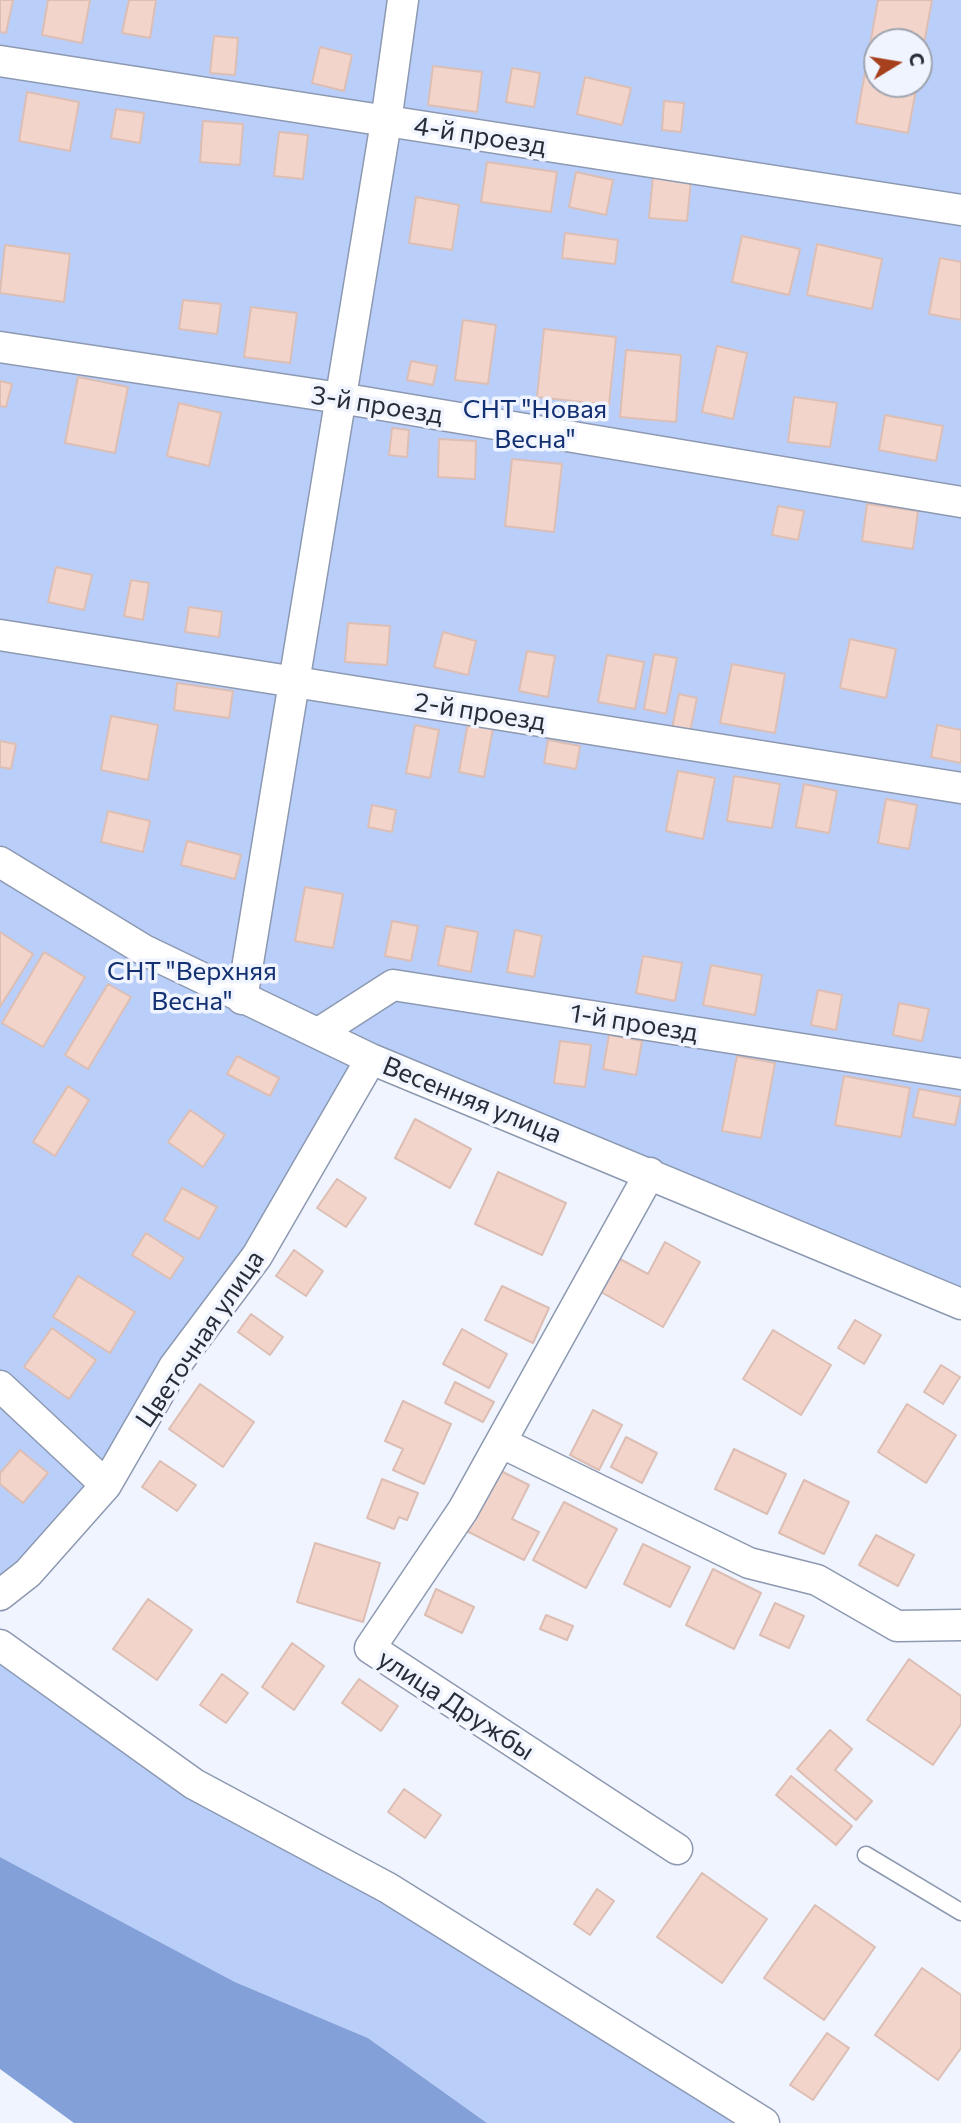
<!DOCTYPE html>
<meta charset="utf-8">
<style>
body{margin:0}
#map{position:relative;width:961px;height:2123px;overflow:hidden;background:#eff4ff;font-family:Commissioner,sans-serif}
canvas{display:block}
.north{position:absolute;left:863px;top:28px;width:70px;height:70px;box-sizing:border-box;background:#eff4ff;border:2px solid #9fa4af;border-radius:50%;rotate:79deg;font-size:19px;font-weight:700;line-height:28px;text-align:center;color:#272c36}
.north::after{content:'';display:block;margin:auto;width:24px;height:32px;background:#a7401d;clip-path:polygon(50% 0,100% 100%,50% 72%,0 100%)}
</style>
<div id="map">
<canvas width="961" height="2123"></canvas>
<div class="north">С</div>
</div>
<script>
const ctx = document.querySelector('canvas').getContext('2d');
ctx.lineJoin = 'round';
function fillPath(path, color) {
  ctx.fillStyle = color;
  ctx.fill(path, 'evenodd');
}
function toPath(rows) {
  const path = new Path2D();
  for (const r of rows) {
    path.moveTo(r[0], r[1]);
    for (let i = 2; i < r.length; i += 2) path.lineTo(r[i], r[i + 1]);
  }
  return path;
}
function strokePath(path, color, width, dash) {
  ctx.strokeStyle = color;
  ctx.lineWidth = width;
  ctx.lineCap = dash ? 'butt' : 'round';
  ctx.setLineDash(dash || []);
  ctx.stroke(path);
}
function write(font, color, halo, rows, align = 'center') {
  ctx.font = font + ' Commissioner,sans-serif';
  ctx.lineWidth = 7;
  ctx.setLineDash([]);
  ctx.textBaseline = 'middle';
  ctx.strokeStyle = halo;
  ctx.fillStyle = color;
  for (const [text, x, y, turn = 0] of rows) {
    ctx.save();
    ctx.translate(x, y);
    ctx.rotate((+turn || 0) * Math.PI / 180);
    ctx.textAlign = isNaN(turn) ? turn : align;
    if (halo) ctx.strokeText(text, 0, 0);
    ctx.fillText(text, 0, 0);
    ctx.restore();
  }
}
fillPath(toPath([
 [0,0,961,0,961,1304,371,1059,106,1485,0,1595],
 [877,42,919,42,919,84,877,84],
 [0,1645,194,1784,764,2123,487,2123,368,2038,235,1982,0,1857]
]), '#b9cffa');
fillPath(toPath([
 [0,1857,235,1982,368,2038,487,2123,74,2123,0,2069]
]), '#84a0d9');
const building = toPath([
 [0,0,13,0,6,33,0,32,0,0],
 [48,0,90,0,82,43,42,35,48,0],
 [129,0,156,0,150,38,122,33,129,0],
 [878,0,932,0,919,71,919,42,877,42,877,84,917,84,908,133,856,123,878,0],
 [214,36,238,38,235,75,210,73,214,36],
 [320,47,352,55,344,91,312,83,320,47],
 [433,66,482,72,477,112,428,105,433,66],
 [512,68,540,73,534,107,506,102,512,68],
 [585,77,631,88,622,125,577,114,585,77],
 [27,92,79,102,70,151,19,141,27,92],
 [664,101,684,103,681,132,662,130,664,101],
 [116,109,144,113,140,143,111,138,116,109],
 [203,121,243,124,240,165,200,162,203,121],
 [279,132,308,135,303,179,274,176,279,132],
 [487,162,557,172,551,212,481,202,487,162],
 [576,172,613,180,606,215,569,207,576,172],
 [653,177,691,180,687,221,649,218,653,177],
 [416,197,459,205,452,250,409,243,416,197],
 [565,233,618,240,615,264,562,258,565,233],
 [742,236,800,249,789,295,732,282,742,236],
 [817,244,882,259,872,309,807,295,817,244],
 [5,245,70,254,64,302,0,293,5,245],
 [940,258,961,262,961,320,929,314,940,258],
 [183,300,221,304,217,334,179,329,183,300],
 [251,307,297,313,290,363,244,357,251,307],
 [463,320,496,325,488,384,455,380,463,320],
 [544,329,616,337,609,405,537,397,544,329],
 [717,346,747,353,733,419,702,412,717,346],
 [626,350,681,355,676,422,620,417,626,350],
 [411,361,437,366,433,385,407,380,411,361],
 [78,377,128,387,115,453,65,443,78,377],
 [0,381,12,384,6,407,0,406,0,381],
 [794,397,837,403,830,447,788,442,794,397],
 [179,403,221,413,209,466,167,456,179,403],
 [885,415,943,426,936,461,879,450,885,415],
 [392,428,409,430,407,457,389,455,392,428],
 [439,439,476,441,475,479,438,477,439,439],
 [512,459,562,464,554,532,505,526,512,459],
 [867,504,918,511,913,549,862,541,867,504],
 [778,506,804,511,798,540,772,535,778,506],
 [56,567,92,575,84,610,48,602,56,567],
 [131,580,149,583,143,620,124,616,131,580],
 [189,607,222,612,219,637,185,632,189,607],
 [348,623,390,626,387,665,345,662,348,623],
 [443,632,476,641,468,675,434,667,443,632],
 [850,639,896,649,886,698,840,688,850,639],
 [527,651,555,656,548,697,519,691,527,651],
 [654,654,677,658,666,714,644,709,654,654],
 [607,655,644,662,635,709,598,702,607,655],
 [732,664,785,674,775,733,720,723,732,664],
 [177,683,233,691,229,718,174,710,177,683],
 [679,694,697,698,690,732,672,729,679,694],
 [111,716,158,725,148,780,101,770,111,716],
 [468,723,493,728,484,777,459,772,468,723],
 [415,725,439,730,430,778,406,773,415,725],
 [937,725,961,730,961,763,931,757,937,725],
 [548,740,580,746,576,769,544,763,548,740],
 [0,741,16,744,11,769,0,767,0,741],
 [678,771,715,778,703,839,666,831,678,771],
 [734,776,780,784,772,828,727,821,734,776],
 [804,784,837,791,829,833,796,827,804,784],
 [886,799,917,805,909,849,878,843,886,799],
 [372,805,396,810,392,832,368,827,372,805],
 [108,811,150,821,143,852,101,842,108,811],
 [187,841,241,855,235,879,181,865,187,841],
 [305,887,343,894,333,948,295,941,305,887],
 [392,921,418,926,411,961,385,956,392,921],
 [446,926,478,932,471,972,438,965,446,926],
 [515,930,542,936,534,977,507,972,515,930],
 [0,932,33,954,0,1007,0,932],
 [44,952,85,977,43,1047,2,1023,44,952],
 [643,956,682,963,675,1001,636,993,643,956],
 [711,965,762,975,755,1015,703,1005,711,965],
 [108,984,131,997,88,1069,65,1055,108,984],
 [818,990,842,995,836,1030,811,1025,818,990],
 [899,1003,929,1009,922,1041,893,1035,899,1003],
 [609,1035,642,1041,636,1075,603,1069,609,1035],
 [560,1041,591,1045,585,1087,554,1083,560,1041],
 [237,1056,279,1078,270,1096,227,1074,237,1056],
 [737,1056,775,1063,761,1138,722,1131,737,1056],
 [844,1076,910,1088,901,1137,835,1125,844,1076],
 [68,1086,89,1100,55,1156,33,1142,68,1086],
 [919,1089,961,1097,955,1125,913,1117,919,1089],
 [190,1110,225,1135,203,1167,168,1142,190,1110],
 [415,1119,471,1149,450,1188,395,1158,415,1119],
 [498,1172,566,1203,542,1255,475,1224,498,1172],
 [337,1179,366,1198,346,1227,317,1208,337,1179],
 [182,1188,217,1207,199,1239,164,1220,182,1188],
 [146,1233,184,1258,170,1279,132,1255,146,1233],
 [665,1242,700,1262,663,1327,601,1292,620,1259,648,1274,665,1242],
 [294,1250,323,1271,306,1296,276,1276,294,1250],
 [78,1276,135,1312,110,1353,53,1317,78,1276],
 [502,1286,549,1308,533,1343,485,1320,502,1286],
 [251,1314,283,1337,270,1355,238,1332,251,1314],
 [855,1320,881,1335,864,1364,838,1348,855,1320],
 [52,1328,96,1360,69,1399,24,1367,52,1328],
 [462,1329,507,1354,489,1388,443,1364,462,1329],
 [773,1330,831,1365,801,1415,743,1379,773,1330],
 [941,1365,960,1377,943,1404,924,1392,941,1365],
 [455,1382,494,1402,483,1422,445,1403,455,1382],
 [200,1384,254,1422,223,1467,169,1429,200,1384],
 [403,1401,451,1424,424,1484,393,1470,403,1449,385,1441,403,1401],
 [907,1404,956,1435,926,1483,878,1452,907,1404],
 [593,1410,622,1425,599,1470,570,1455,593,1410],
 [626,1437,657,1453,642,1483,611,1467,626,1437],
 [734,1449,786,1474,767,1514,715,1489,734,1449],
 [20,1450,48,1473,23,1503,0,1484,0,1473,20,1450],
 [160,1461,196,1485,177,1511,142,1487,160,1461],
 [497,1469,529,1485,512,1519,539,1532,524,1560,467,1531,497,1469],
 [382,1479,418,1493,407,1520,399,1517,394,1529,367,1518,382,1479],
 [804,1480,849,1502,824,1554,779,1533,804,1480],
 [564,1502,617,1529,586,1588,533,1560,564,1502],
 [876,1535,914,1555,898,1586,859,1565,876,1535],
 [315,1543,380,1563,363,1622,297,1602,315,1543],
 [643,1544,690,1567,670,1607,624,1584,643,1544],
 [713,1569,761,1593,734,1649,686,1625,713,1569],
 [436,1589,474,1607,462,1633,425,1615,436,1589],
 [148,1599,192,1630,157,1680,113,1649,148,1599],
 [775,1603,804,1616,789,1648,760,1635,775,1603],
 [546,1615,573,1626,567,1640,540,1629,546,1615],
 [292,1643,324,1666,294,1710,262,1687,292,1643],
 [909,1659,961,1696,961,1724,933,1765,867,1720,909,1659],
 [222,1674,248,1693,226,1723,200,1705,222,1674],
 [359,1679,398,1706,381,1731,342,1703,359,1679],
 [830,1730,852,1749,835,1770,872,1801,856,1820,797,1769,830,1730],
 [791,1776,852,1826,836,1845,776,1795,791,1776],
 [404,1789,441,1815,425,1838,388,1812,404,1789],
 [702,1873,767,1919,722,1983,657,1937,702,1873],
 [597,1889,614,1901,590,1935,574,1924,597,1889],
 [815,1905,875,1947,824,2020,764,1978,815,1905],
 [922,1968,961,1995,961,2048,938,2080,875,2035,922,1968],
 [827,2033,849,2048,813,2100,790,2085,827,2033]
]);
fillPath(building, '#f3d4cb');
strokePath(building, '#dcbeb4', 2);
const service = toPath([
 [866,1855,961,1912]
]);
const minor = toPath([
 [0,61,961,210],
 [0,347,340,398,961,502],
 [0,635,961,788],
 [0,862,144,950,371,1059,961,1304],
 [242,999,386,122,403,0],
 [320,1032,393,985,961,1074],
 [650,1173,463,1510,370,1648,677,1849],
 [0,1386,106,1485],
 [502,1443,749,1563,817,1580,897,1626,961,1625],
 [0,1595,28,1573,106,1485,174,1367,257,1256,371,1059],
 [0,1645,194,1784,388,1888,764,2123]
]);
strokePath(service, '#8d99b1', 19);
strokePath(minor, '#8d99b1', 33);
strokePath(service, '#fff', 16);
strokePath(minor, '#fff', 30);
write('26px', '#272c36', '#eff4ff', [
 ["4-й проезд",480,136,9],
 ["3-й проезд",377,405,9],
 ["2-й проезд",480,712,9],
 ["1-й проезд",634,1023,9],
 ["Весенняя улица",472,1100,22],
 ["Цветочная улица",200,1339,-56],
 ["улица Дружбы",456,1705,33]
]);
write('26px', '#133072', '#eff4ff', [
 ["СНТ \"Новая",535,409],
 ["Весна\"",535,439],
 ["СНТ \"Верхняя",192,971],
 ["Весна\"",192,1001]
]);
</script>
